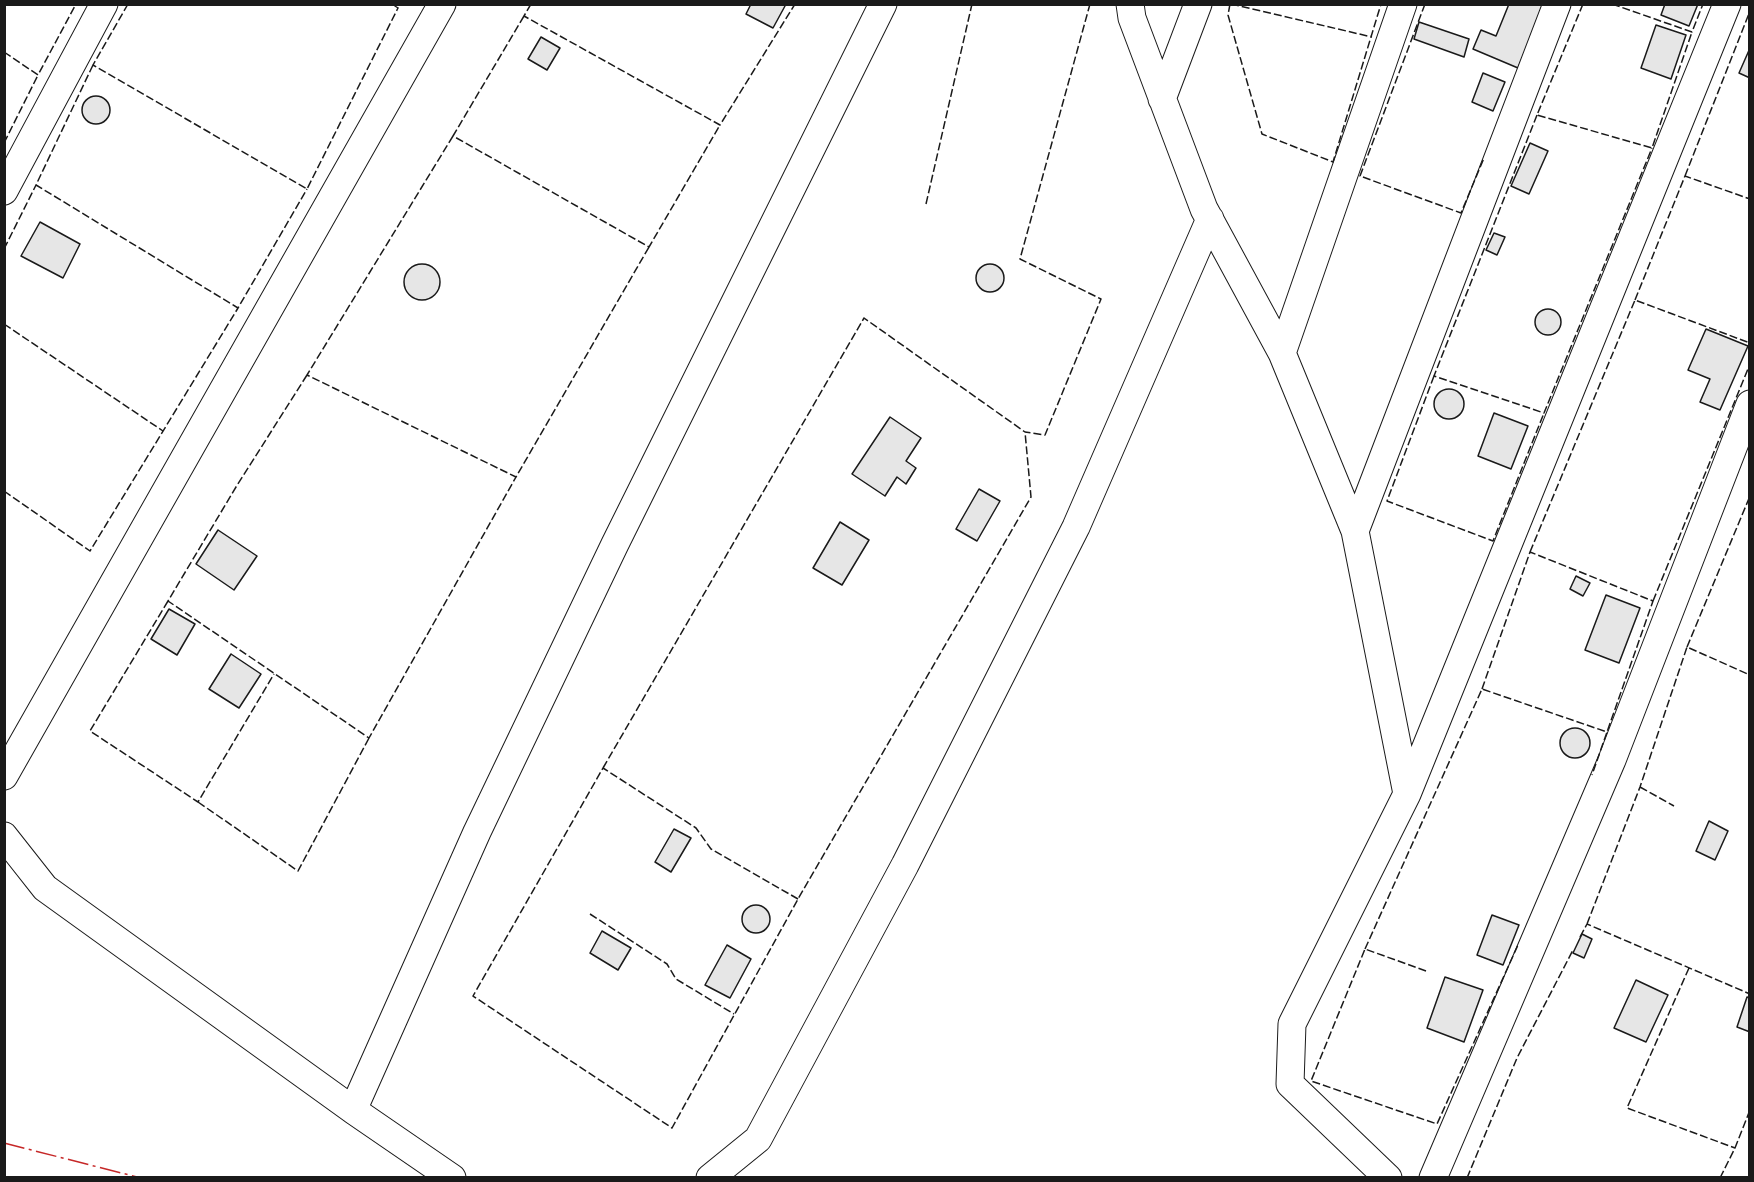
<!DOCTYPE html>
<style>
body{margin:0}
#map{position:relative;width:1754px;height:1182px;overflow:hidden;background:#fff;font-family:Signika,sans-serif}
canvas{display:block}
.frame{position:absolute;inset:0;border:6px solid #1a1a1a;pointer-events:none}
</style>
<div id="map">
<canvas width="1754" height="1182"></canvas>
<div class="frame"></div>
</div>
<script>
const ctx = document.querySelector('canvas').getContext('2d');
ctx.lineJoin = 'round';
function fillPath(path, color) {
  ctx.fillStyle = color;
  ctx.fill(path, 'evenodd');
}
function toPath(rows) {
  const path = new Path2D();
  for (const r of rows) {
    if (r.length === 3) {
      path.moveTo(r[0] + r[2], r[1]);
      path.arc(r[0], r[1], r[2], 0, 2 * Math.PI);
      continue;
    }
    path.moveTo(r[0], r[1]);
    for (let i = 2; i < r.length; i += 2) path.lineTo(r[i], r[i + 1]);
  }
  return path;
}
function strokePath(path, color, width, dash) {
  ctx.strokeStyle = color;
  ctx.lineWidth = width;
  ctx.lineCap = dash ? 'butt' : 'round';
  ctx.setLineDash(dash || []);
  ctx.stroke(path);
}
const building = toPath([
 [751,4,783,4,785,6,773,28,746,14,751,4],
 [1509,4,1545,4,1518,68,1473,49,1481,30,1496,36,1509,4],
 [1665,4,1698,4,1689,26,1661,15,1665,4],
 [1419,22,1469,39,1464,57,1414,39,1419,22],
 [1656,25,1686,35,1671,79,1641,68,1656,25],
 [541,37,560,48,547,70,528,59,541,37],
 [1750,48,1750,78,1739,73,1750,48],
 [1483,73,1505,82,1493,111,1472,102,1483,73],
 [96,110,14],
 [1530,143,1548,151,1529,194,1511,186,1530,143],
 [40,222,80,244,63,278,21,256,40,222],
 [1494,233,1505,237,1497,255,1486,250,1494,233],
 [990,278,14],
 [422,282,18],
 [1548,322,13],
 [1706,329,1748,346,1720,410,1700,402,1710,379,1688,370,1706,329],
 [1449,404,15],
 [1494,413,1528,426,1511,469,1478,456,1494,413],
 [890,417,921,438,906,461,916,468,906,484,897,477,885,496,852,474,890,417],
 [979,489,1000,501,977,541,956,529,979,489],
 [840,522,869,540,842,585,813,568,840,522],
 [218,530,257,556,234,590,196,564,218,530],
 [1576,576,1590,583,1583,596,1570,589,1576,576],
 [1606,595,1640,608,1619,663,1585,650,1606,595],
 [169,609,195,624,177,655,151,639,169,609],
 [231,654,261,674,239,708,209,689,231,654],
 [1575,743,15],
 [1709,821,1728,831,1715,860,1696,851,1709,821],
 [674,829,691,838,671,872,655,862,674,829],
 [756,919,14],
 [1492,915,1519,925,1503,965,1477,955,1492,915],
 [602,931,631,948,618,970,590,953,602,931],
 [1582,934,1592,939,1584,958,1573,953,1582,934],
 [727,945,751,959,730,998,705,985,727,945],
 [1445,977,1483,990,1464,1042,1427,1028,1445,977],
 [1636,980,1668,995,1646,1042,1614,1028,1636,980],
 [1747,997,1750,998,1750,1032,1737,1027,1747,997]
]);
fillPath(building, '#e6e6e6');
strokePath(building, '#1a1a1a', 1.5);
const street = toPath([
 [1130,4,1132,18,1204,209,1282,353,1355,531,1407,794,1292,1024,1290,1084,1388,1178],
 [1162,99,1198,4],
 [4,191,104,4],
 [1282,353,1403,4],
 [1355,531,1557,4],
 [4,776,442,4],
 [1407,794,1727,4],
 [4,836,45,888,353,1110],
 [452,1178,353,1110,477,832,615,544,883,4],
 [710,1178,758,1139,905,865,1076,527,1210,219],
 [1433,1178,1612,760,1750,404]
]);
strokePath(street, '#1a1a1a', 29);
strokePath(street, '#fff', 27);
strokePath(toPath([
 [128,4,93,65,307,189,398,8],
 [392,4,398,8,399,4],
 [531,4,524,16,720,125,795,4],
 [1230,4,1228,15,1262,134,1333,162,1381,4],
 [1231,4,1372,37],
 [1425,4,1360,176,1461,213,1484,158],
 [1583,4,1537,115,1652,148,1692,32],
 [1612,4,1692,32,1703,4],
 [524,16,453,136,649,247,720,125],
 [4,52,38,75,76,4],
 [93,65,36,185,238,308,307,189],
 [1537,115,1434,376,1544,413,1652,148],
 [453,136,307,375,516,477,649,247],
 [4,143,38,75],
 [1685,176,1750,11],
 [926,204,972,4],
 [4,249,36,185],
 [1635,300,1685,176,1750,199],
 [4,324,163,431],
 [307,375,236,487,168,601,369,738,516,477],
 [1434,376,1387,501,1493,541,1544,413],
 [4,491,90,551,238,308],
 [1530,552,1635,300,1750,343],
 [168,601,90,731,198,802,274,674],
 [1653,601,1750,364],
 [1687,647,1750,496],
 [1482,689,1530,552,1653,601,1607,732],
 [603,768,864,318,1025,432,1045,435,1101,299,1020,259,1090,4],
 [1640,787,1674,806],
 [198,802,298,871,369,738],
 [798,899,711,849,696,828,603,768,473,996,672,1128,798,899,1031,497,1025,432],
 [590,914,667,964,676,979,734,1014],
 [1587,924,1640,787,1687,647,1750,675],
 [1580,937,1587,924,1750,994],
 [1365,949,1482,689,1607,732,1592,775],
 [1689,968,1627,1108,1735,1148],
 [1426,971,1365,949,1311,1081,1437,1124,1518,945],
 [1467,1178,1517,1058,1573,950],
 [1720,1178,1735,1148,1750,1110]
]), '#1a1a1a', 1.5, [8, 3]);
strokePath(toPath([
 [4,1143,141,1178]
]), '#c62828', 1.5, [21, 4.5, 3, 4.5]);
</script>
